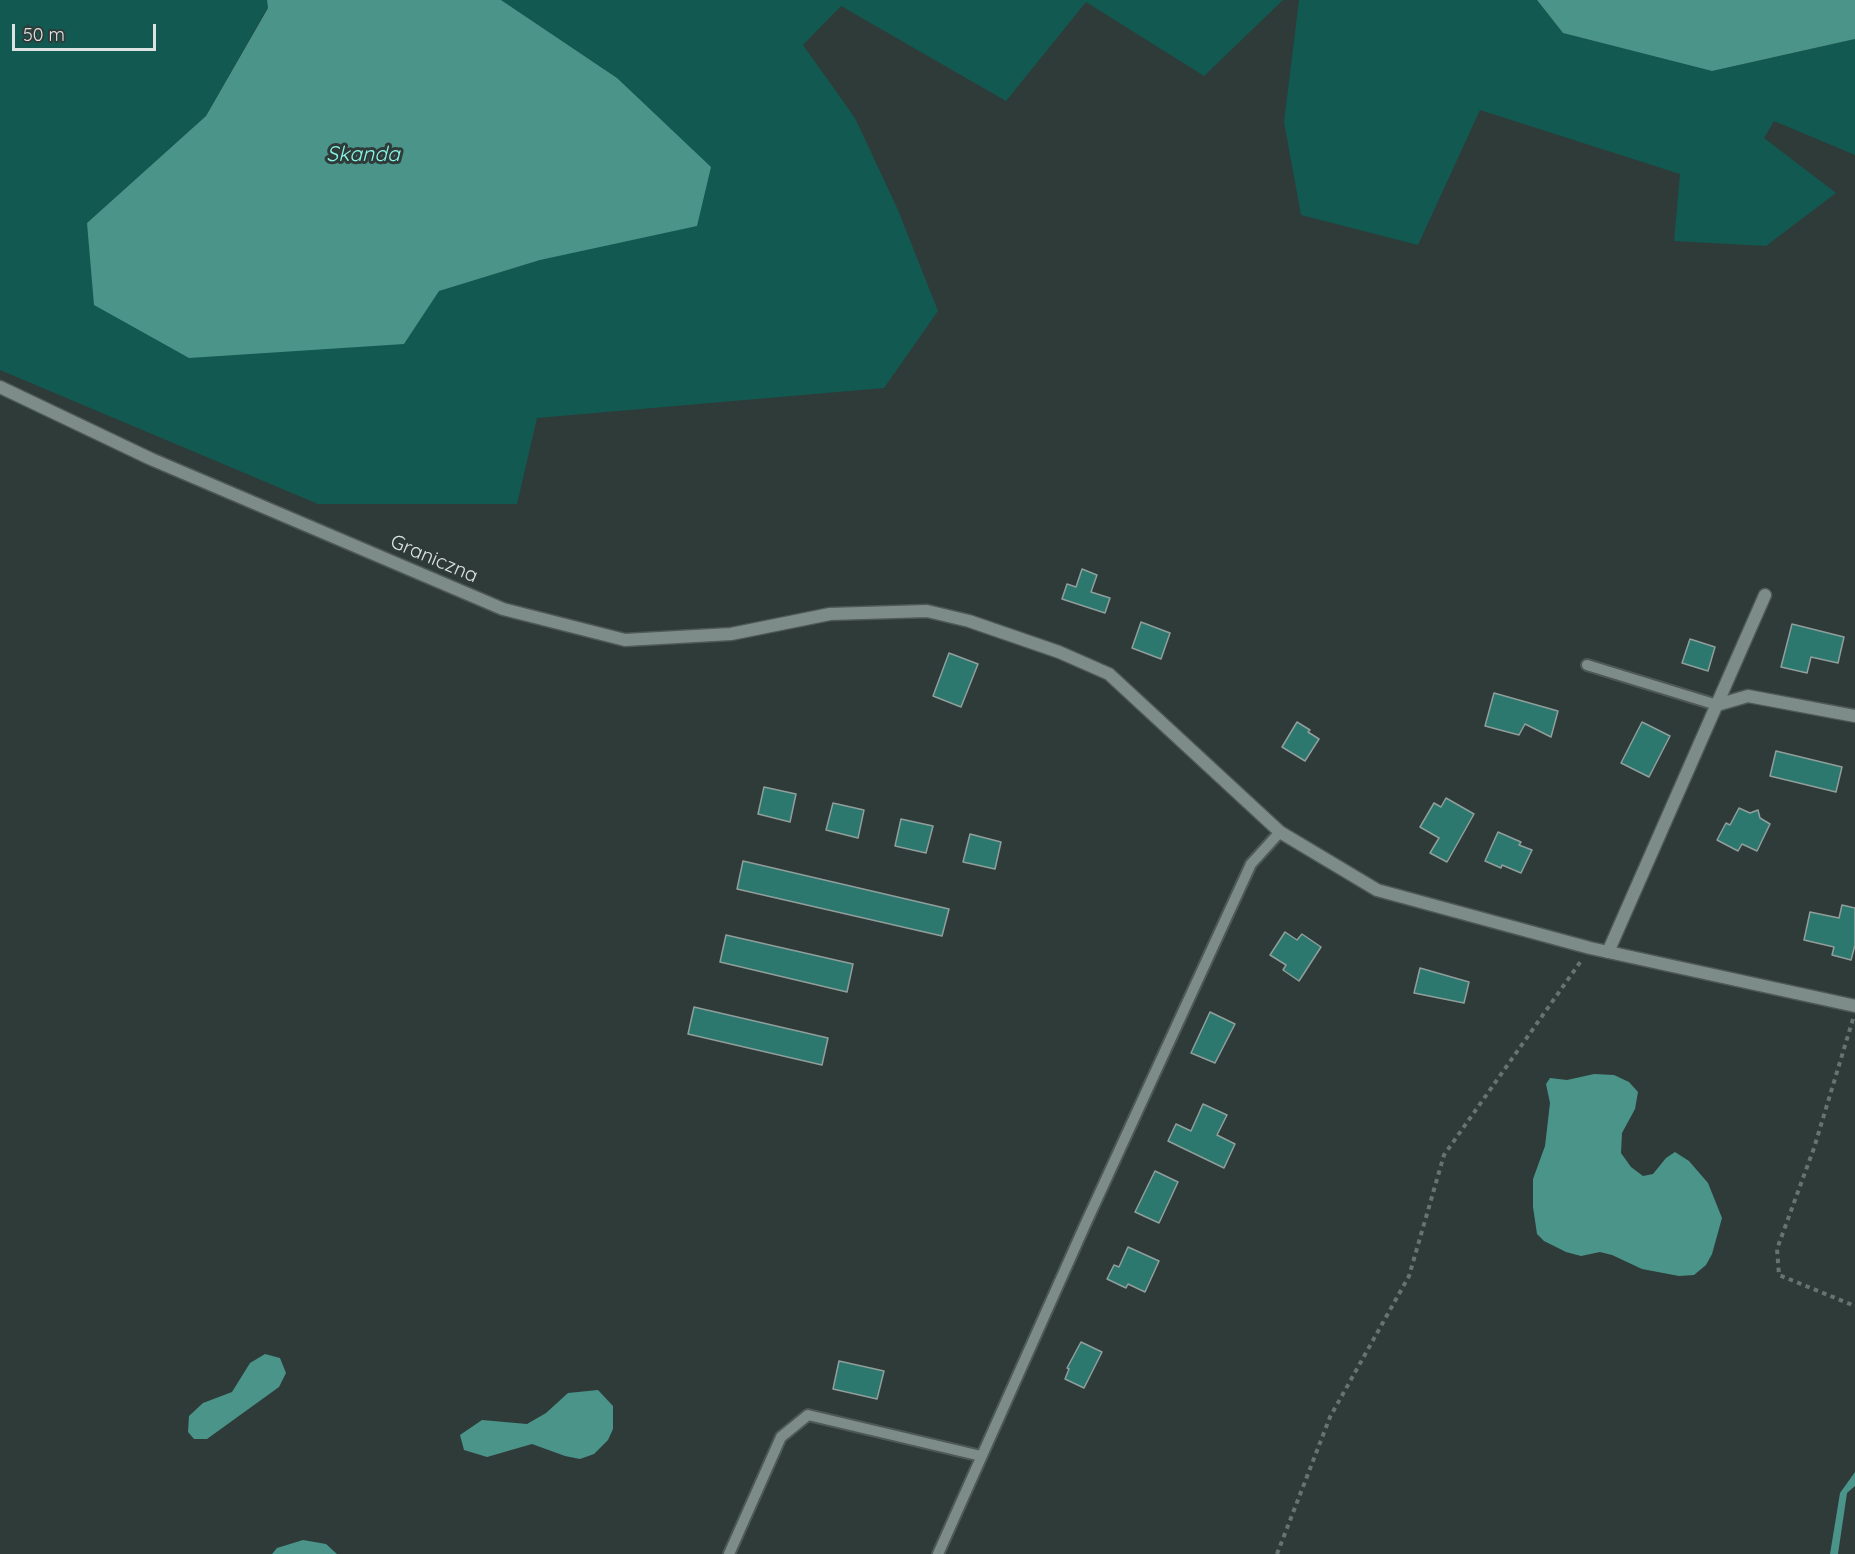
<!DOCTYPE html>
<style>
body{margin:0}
#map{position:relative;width:1855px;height:1554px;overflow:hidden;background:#2f3b39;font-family:Quicksand,sans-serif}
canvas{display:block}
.scale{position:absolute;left:12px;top:24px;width:144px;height:27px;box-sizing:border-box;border:3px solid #dce3e2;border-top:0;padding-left:8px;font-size:18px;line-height:21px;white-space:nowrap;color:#dce3e2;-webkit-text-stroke:4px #2f3b39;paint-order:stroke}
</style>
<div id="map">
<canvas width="1855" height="1554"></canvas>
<div class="scale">50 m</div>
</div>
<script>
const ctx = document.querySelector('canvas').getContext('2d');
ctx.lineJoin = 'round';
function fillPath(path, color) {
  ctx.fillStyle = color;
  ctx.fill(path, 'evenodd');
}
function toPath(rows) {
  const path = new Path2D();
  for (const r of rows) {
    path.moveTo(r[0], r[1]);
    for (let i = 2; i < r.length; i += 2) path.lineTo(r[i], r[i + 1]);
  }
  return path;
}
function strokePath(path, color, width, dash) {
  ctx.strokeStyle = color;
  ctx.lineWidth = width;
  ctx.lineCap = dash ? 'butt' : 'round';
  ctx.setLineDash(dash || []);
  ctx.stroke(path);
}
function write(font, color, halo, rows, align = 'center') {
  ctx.font = font + ' Quicksand,sans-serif';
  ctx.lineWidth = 6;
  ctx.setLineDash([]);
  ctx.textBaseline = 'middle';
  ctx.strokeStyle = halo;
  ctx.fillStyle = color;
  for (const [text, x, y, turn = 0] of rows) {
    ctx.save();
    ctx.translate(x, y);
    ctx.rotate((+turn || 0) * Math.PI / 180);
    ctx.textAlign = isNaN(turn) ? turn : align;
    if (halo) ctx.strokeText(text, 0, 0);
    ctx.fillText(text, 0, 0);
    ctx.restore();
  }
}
fillPath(toPath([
 [0,0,267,0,268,7,206,116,87,223,404,344,438,291,540,260,617,78,501,0,1283,0,1204,76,1086,2,1006,101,841,6,803,45,855,118,898,210,938,311,884,388,537,418,517,504,318,504,0,370],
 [1299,0,1537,0,1563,33,1712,71,1855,39,1855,155,1774,121,1764,138,1836,193,1766,246,1674,241,1680,174,1480,110,1418,245,1301,215,1284,122]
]), '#125951');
fillPath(toPath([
 [267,0,501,0,617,78,711,167,697,226,540,260,439,291,404,344,189,358,94,305,87,223,206,116,268,8],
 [1537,0,1855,0,1855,39,1712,71,1563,33],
 [1594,1074,1614,1075,1629,1082,1638,1092,1635,1109,1622,1133,1621,1153,1631,1167,1643,1176,1653,1174,1666,1158,1675,1152,1689,1161,1708,1183,1722,1218,1712,1254,1706,1265,1694,1275,1679,1276,1642,1269,1612,1255,1600,1252,1581,1256,1566,1252,1544,1241,1537,1234,1533,1207,1533,1179,1545,1146,1550,1103,1546,1084,1550,1078,1567,1080],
 [265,1354,280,1358,286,1373,279,1387,207,1439,194,1439,188,1432,189,1416,203,1403,232,1392,250,1363],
 [598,1390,613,1406,613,1429,608,1440,594,1454,580,1459,565,1456,532,1444,487,1457,464,1450,460,1435,482,1420,527,1424,546,1413,568,1393],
 [1855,1472,1855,1486,1847,1493,1838,1554,1830,1554,1840,1493],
 [303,1540,326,1544,337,1554,272,1554,277,1548]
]), '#4a948a');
const building = toPath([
 [1082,569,1097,575,1091,592,1110,598,1105,613,1062,599,1067,584,1076,587,1082,569],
 [1141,622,1170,633,1161,659,1132,648,1141,622],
 [1792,624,1844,637,1838,663,1811,657,1807,673,1781,667,1792,624],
 [1690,639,1715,647,1708,671,1682,663,1690,639],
 [949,653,978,664,961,707,933,696,949,653],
 [1494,693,1558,711,1551,737,1525,724,1519,735,1485,726,1494,693],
 [1297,722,1310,730,1308,732,1319,739,1305,761,1282,747,1297,722],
 [1642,722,1670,736,1649,777,1621,763,1642,722],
 [1776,751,1842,767,1836,792,1770,776,1776,751],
 [764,787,796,794,790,822,758,814,764,787],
 [1446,798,1474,814,1447,862,1430,853,1439,838,1420,827,1434,803,1441,807,1446,798],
 [833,803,864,810,858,838,826,830,833,803],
 [1739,808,1750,813,1758,810,1760,818,1770,824,1757,851,1742,844,1738,851,1717,840,1726,823,1730,825,1739,808],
 [901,819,933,826,926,853,895,846,901,819],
 [1498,832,1521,842,1519,845,1532,850,1521,873,1502,865,1501,868,1485,861,1498,832],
 [970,834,1001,842,995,869,963,862,970,834],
 [743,861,949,909,942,936,737,889,743,861],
 [1842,905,1855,908,1855,945,1851,960,1832,955,1834,947,1804,940,1810,912,1839,918,1842,905],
 [1285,932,1297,940,1302,934,1321,947,1299,981,1283,970,1286,965,1270,955,1285,932],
 [726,935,853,964,847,992,720,962,726,935],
 [1420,968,1469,982,1464,1003,1414,993,1420,968],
 [694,1007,828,1038,822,1065,688,1034,694,1007],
 [1210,1012,1235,1024,1215,1063,1191,1053,1210,1012],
 [1203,1104,1227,1115,1217,1135,1235,1144,1224,1168,1168,1141,1176,1124,1191,1131,1203,1104],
 [1155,1171,1178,1182,1159,1223,1135,1212,1155,1171],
 [1128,1247,1159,1261,1145,1292,1128,1284,1126,1288,1107,1279,1114,1265,1119,1267,1128,1247],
 [1081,1342,1102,1352,1084,1388,1065,1379,1069,1369,1067,1368,1081,1342],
 [839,1361,884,1371,877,1399,833,1389,839,1361]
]);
fillPath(building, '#2c776e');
strokePath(building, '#919f9c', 1.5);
const service = toPath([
 [1587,665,1717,705],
 [729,1554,781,1437,808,1415,981,1456],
 [938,1554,1085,1225,1251,864,1280,832]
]);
const minor = toPath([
 [0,387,151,459,503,609,625,640,731,634,830,614,927,611,969,621,1059,652,1109,674,1280,832,1377,890,1590,948,1855,1006],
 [1717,705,1748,696,1855,716],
 [1608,952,1765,595]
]);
strokePath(service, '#4e5856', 14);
strokePath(minor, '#4e5856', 15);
strokePath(toPath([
 [1853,1019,1814,1148,1777,1249,1779,1275,1855,1306],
 [1277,1554,1330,1417,1409,1276,1444,1155,1581,961]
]), '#687270', 4, [4.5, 4.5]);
strokePath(service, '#7e8c89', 10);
strokePath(minor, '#7e8c89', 12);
write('20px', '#dce3e2', '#2f3b39', [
 ["Graniczna",434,559,23]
]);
write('italic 21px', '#88f7e7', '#2f3b39', [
 ["Skanda",363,155]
]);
</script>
